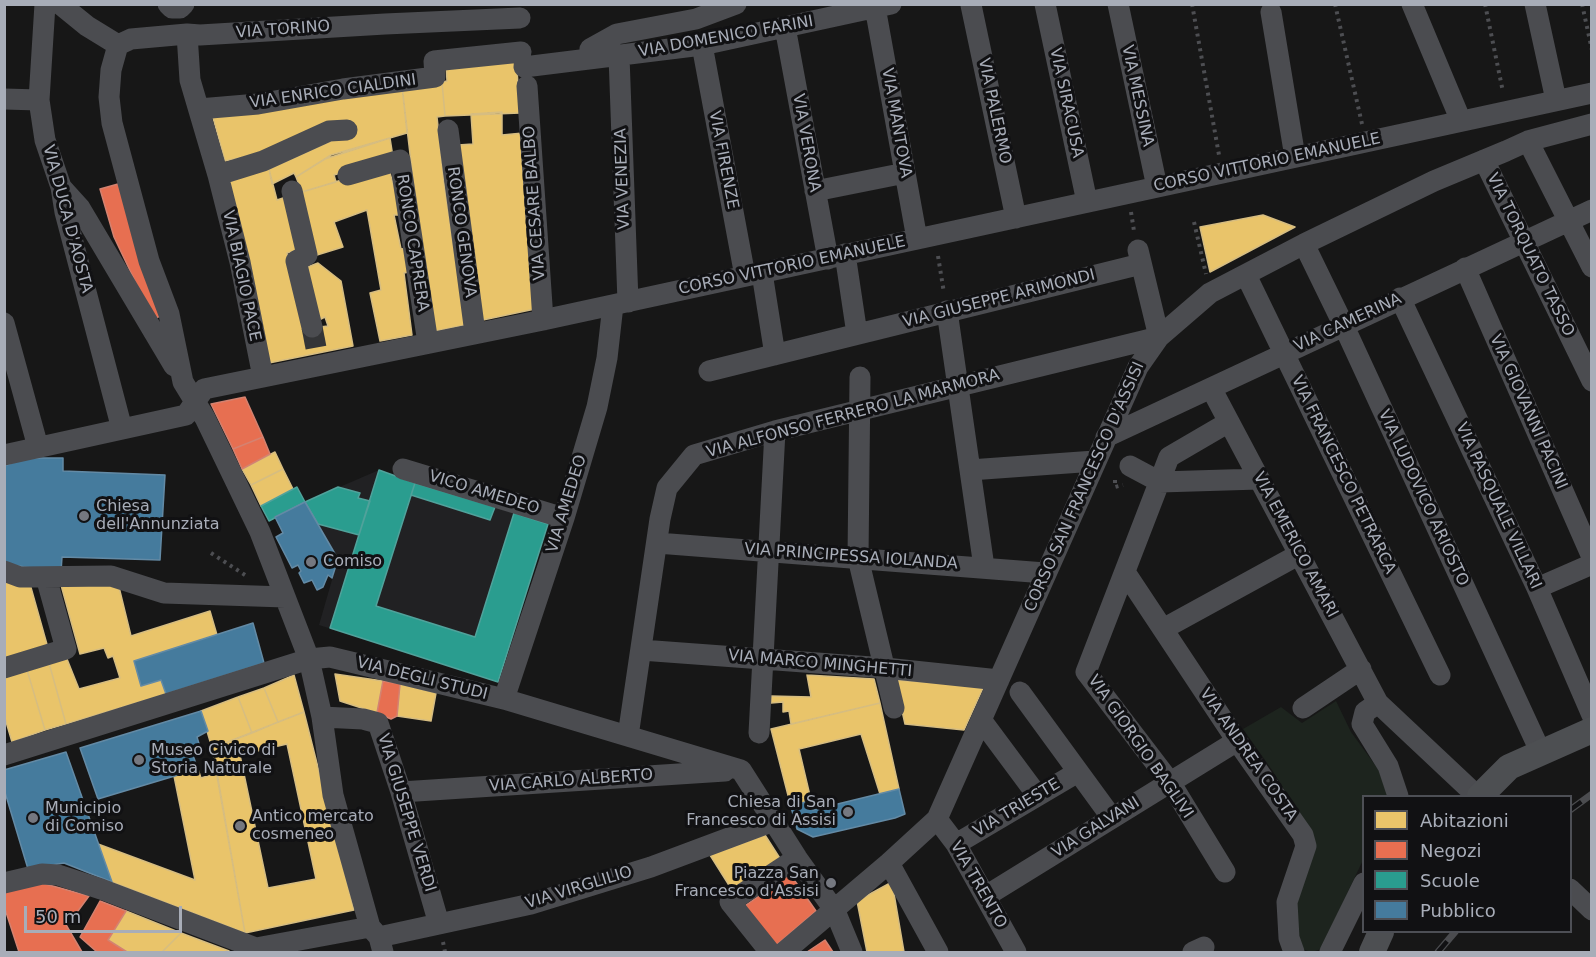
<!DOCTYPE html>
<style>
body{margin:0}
#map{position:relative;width:1596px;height:957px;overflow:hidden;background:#171717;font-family:"DejaVu Sans",sans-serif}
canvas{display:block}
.frame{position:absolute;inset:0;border:6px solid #a8adb8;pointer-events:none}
.legend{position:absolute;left:1362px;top:795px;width:210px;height:138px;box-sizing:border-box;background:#111113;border:2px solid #4d4f55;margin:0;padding:8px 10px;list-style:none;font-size:18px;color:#a8adb8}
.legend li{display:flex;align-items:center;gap:12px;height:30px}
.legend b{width:30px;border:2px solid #4d4f55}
.scale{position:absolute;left:24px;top:906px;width:158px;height:27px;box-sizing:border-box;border:3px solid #a8adb8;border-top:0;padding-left:8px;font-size:18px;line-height:21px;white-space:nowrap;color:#a8adb8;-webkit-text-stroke:4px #111113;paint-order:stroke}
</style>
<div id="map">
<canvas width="1596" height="957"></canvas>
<div class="frame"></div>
<ul class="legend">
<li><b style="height:16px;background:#e9c46a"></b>Abitazioni</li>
<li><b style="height:16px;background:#e76f51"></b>Negozi</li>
<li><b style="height:16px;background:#2a9d8f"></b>Scuole</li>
<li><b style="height:16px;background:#457b9d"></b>Pubblico</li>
</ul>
<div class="scale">50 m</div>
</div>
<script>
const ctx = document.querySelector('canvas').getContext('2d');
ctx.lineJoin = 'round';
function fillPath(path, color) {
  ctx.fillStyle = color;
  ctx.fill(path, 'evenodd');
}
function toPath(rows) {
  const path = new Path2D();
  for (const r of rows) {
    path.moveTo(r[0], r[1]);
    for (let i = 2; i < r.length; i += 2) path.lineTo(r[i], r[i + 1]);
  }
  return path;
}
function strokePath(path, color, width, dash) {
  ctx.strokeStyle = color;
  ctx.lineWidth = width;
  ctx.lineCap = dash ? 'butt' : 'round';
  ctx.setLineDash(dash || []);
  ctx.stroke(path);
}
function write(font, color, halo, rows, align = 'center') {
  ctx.font = font + ' "DejaVu Sans",sans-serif';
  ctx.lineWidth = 6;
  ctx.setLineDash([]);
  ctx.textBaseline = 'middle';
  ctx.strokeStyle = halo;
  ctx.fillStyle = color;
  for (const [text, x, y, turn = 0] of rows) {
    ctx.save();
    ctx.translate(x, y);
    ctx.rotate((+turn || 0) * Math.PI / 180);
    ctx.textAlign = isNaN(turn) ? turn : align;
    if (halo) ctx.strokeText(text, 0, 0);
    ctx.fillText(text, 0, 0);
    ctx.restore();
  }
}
fillPath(toPath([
 [379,470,548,524,498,682,319,625,338,559,305,502]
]), '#212123');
fillPath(toPath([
 [1336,701,1351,732,1378,769,1388,796,1364,796,1363,860,1321,949,1312,952,1302,949,1294,920,1310,831,1272,770,1243,729,1281,707,1302,723]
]), '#1d241e');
const homes = toPath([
 [516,56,520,113,445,116,442,82,447,81,446,63,516,56],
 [442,82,445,116,437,117,444,182,465,325,431,332,402,86,442,82],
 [402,86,407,133,331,155,296,177,294,173,272,184,269,169,342,136,225,161,212,114,402,86],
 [502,112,502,135,523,133,535,309,483,320,458,145,473,144,471,114,502,112],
 [390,138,393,157,334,175,336,182,302,192,296,177,325,159,390,138],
 [388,166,402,215,394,215,401,249,409,248,413,271,404,273,412,335,380,341,370,293,381,290,367,210,334,222,343,247,317,255,302,192,388,166],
 [269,169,277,200,286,197,299,250,287,253,304,329,328,326,325,317,319,320,302,269,318,263,341,281,353,346,269,363,227,176,269,169],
 [1263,215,1295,227,1210,272,1200,227,1263,215],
 [275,452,283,469,251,485,242,469,275,452],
 [283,469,293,489,261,506,251,485,283,469],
 [4,582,30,584,48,648,4,660,4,582],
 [118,583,131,636,210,611,217,635,134,661,141,686,161,680,166,694,66,724,49,663,67,659,79,689,120,678,113,656,108,658,104,648,80,654,61,585,118,583],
 [49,663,66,724,45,730,27,670,49,663],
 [27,670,45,730,12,742,4,715,4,677,27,670],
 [335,674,383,681,377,713,340,701,335,674],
 [294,675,304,712,278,722,264,688,294,675],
 [807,675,874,679,880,703,791,724,789,711,783,712,783,702,771,703,771,696,811,697,807,675],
 [895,680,984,686,964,730,905,724,895,680],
 [400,684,436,693,431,721,397,716,400,684],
 [264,688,278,722,252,733,238,697,264,688],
 [238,697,252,733,212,748,201,711,238,697],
 [880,703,899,789,880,794,861,734,799,749,811,800,791,807,771,729,880,703],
 [304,712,354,910,245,933,212,748,304,712],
 [287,744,316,879,268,888,240,755,287,744],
 [198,769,201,778,217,773,245,933,112,882,98,844,195,880,174,776,198,769],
 [765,835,781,860,732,890,710,855,765,835],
 [892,882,904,952,867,952,857,901,892,882],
 [126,911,181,933,162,952,127,952,108,940,126,911],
 [181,933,229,951,228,952,162,952,181,933]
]);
fillPath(homes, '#e9c46a');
strokePath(homes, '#d6bd81', 1.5);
const shops = toPath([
 [118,184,163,315,153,319,114,237,100,189,118,184],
 [245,397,263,437,233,449,211,404,245,397],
 [263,437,270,454,242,469,233,449,263,437],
 [383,681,400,684,397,716,391,719,377,713,383,681],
 [790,874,816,911,773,948,739,910,790,874],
 [42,883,89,896,75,915,67,915,65,923,82,952,19,952,4,906,4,888,42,883],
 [100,901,126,911,108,940,127,952,97,952,80,937,100,901],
 [825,940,833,952,807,952,825,940]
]);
fillPath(shops, '#e76f51');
strokePath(shops, '#d48270', 1.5);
const schools = toPath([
 [379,470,415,483,376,606,475,637,514,513,548,524,498,682,330,628,379,470],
 [415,483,495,507,490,520,411,495,415,483],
 [297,487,305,502,269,521,261,506,297,487],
 [338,487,360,493,358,498,370,501,359,535,318,524,305,502,338,487]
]);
fillPath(schools, '#2a9d8f');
strokePath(schools, '#50a29b', 1.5);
const public = toPath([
 [25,458,63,458,63,471,165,475,160,560,62,557,61,572,4,564,4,466,25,458],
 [305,502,338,559,332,578,328,575,323,587,317,590,312,580,304,583,299,573,301,571,298,565,292,568,276,537,283,533,275,517,305,502],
 [253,623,264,663,166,694,161,680,141,686,134,661,253,623],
 [201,711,208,731,197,737,200,747,191,750,198,769,98,799,80,748,201,711],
 [66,752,112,882,64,863,28,869,4,789,4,770,66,752],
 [899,789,905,814,895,818,813,837,797,829,791,807,811,800,813,810,899,789]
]);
fillPath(public, '#457b9d');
strokePath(public, '#638aa5', 1.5);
strokePath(toPath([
 [312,327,317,353]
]), '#343537', 21, [21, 10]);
strokePath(toPath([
 [1192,4,1219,155],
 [1335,4,1362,124],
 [1485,4,1503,92],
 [1582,4,1592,50],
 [1131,212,1134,231],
 [1194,222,1206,274],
 [938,256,944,293],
 [1115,480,1115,487,1123,485],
 [211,553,245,575],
 [443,942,445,952]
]), '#4d4e52', 4, [3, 4.5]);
strokePath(toPath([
 [45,4,39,100,45,140,61,187,65,212,122,429],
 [60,4,87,26,118,45,131,39,187,34,200,35,385,24,520,18],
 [168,4,172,8,180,8,184,4],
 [1045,4,1087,202],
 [1118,4,1157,187],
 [1412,4,1461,121],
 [1535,4,1556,100],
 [971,5,1016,218],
 [875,7,917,239],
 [1271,12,1295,157],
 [785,27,828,259],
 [187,34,190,80,218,175,240,262,263,377],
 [118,45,111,70,109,97,112,123,149,261,169,314,183,382,205,418,260,532,309,659,322,717,333,795,370,927,379,937,383,952],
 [702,45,745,276],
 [590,49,617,34,696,19,736,4],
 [619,56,628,302],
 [524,67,702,45,891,4],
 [527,86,543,320],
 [4,99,39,100],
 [199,109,258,104,343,89,435,77,434,61,521,52],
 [448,130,475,333],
 [1528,141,1592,267],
 [1484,160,1592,381],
 [218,175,263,161,329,131,347,130],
 [348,175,400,160,428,343],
 [61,187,80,208,174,366],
 [292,191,307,255,296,261,312,327],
 [815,191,905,173],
 [1304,244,1343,324,1541,753],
 [845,254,857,334],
 [1465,268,1592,557],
 [762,273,775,355],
 [1246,275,1440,675],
 [1400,298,1537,588,1592,715],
 [947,311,984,567],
 [4,323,38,447],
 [709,371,1141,264],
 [860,377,858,558,894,708],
 [1211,388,1378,703,1477,796],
 [1106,437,1592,210],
 [4,455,186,415,204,389,543,320,1592,93],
 [1130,466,1160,482,1259,479],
 [403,469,564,518],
 [970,470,1095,461],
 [657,543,1045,573],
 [4,571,20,577,111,576,164,593,285,597],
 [1125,572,1237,741,1303,835,1306,846,1287,902,1289,938,1294,952],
 [1537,588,1592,564],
 [1163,629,1298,555],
 [641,650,885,668,999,680],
 [4,668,66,649,46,577],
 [1020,692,1112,818],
 [504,699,564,518,597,407,607,358,613,305],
 [1378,703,1365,712,1362,724,1388,766,1398,796],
 [1303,708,1361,669],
 [322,717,363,719,378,723,401,792,439,924],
 [982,721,1037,795],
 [759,733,775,431],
 [628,736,660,519,667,488,694,455,775,431,1159,337,1138,250],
 [4,755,309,659,330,657,504,699,741,770,797,858,835,911,852,952],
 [401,792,725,771],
 [937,819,956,844,1016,952],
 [956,844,1078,772],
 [889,863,938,952],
 [1225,872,1170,782,1086,672,1169,457,1229,422],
 [4,883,42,874,58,875,101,889,256,948,370,927],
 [1570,889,1592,910],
 [986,896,1237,741],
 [379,937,531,904,651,867,774,821],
 [770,952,730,902,797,858],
 [784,952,889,863,937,819,1138,367,1159,337,1210,293,1304,244,1434,181,1506,151,1528,141,1592,124],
 [1193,952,1204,947],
 [1330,952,1364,883]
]), '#4b4c50', 21);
strokePath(toPath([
 [1480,796,1509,767,1592,730],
 [1372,952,1381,932]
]), '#4d4f52', 26);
const rail = toPath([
 [1570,810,1592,794],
 [1438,952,1455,932]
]);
strokePath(rail, '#4b4c4f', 7);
strokePath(rail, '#111113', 4.5, [14]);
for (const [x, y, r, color] of [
 [84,516,6,"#757880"],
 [311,562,6,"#757880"],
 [139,760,6,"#757880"],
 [848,812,6,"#757880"],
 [33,818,6,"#757880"],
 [240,826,6,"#757880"],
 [831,883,6,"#757880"]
]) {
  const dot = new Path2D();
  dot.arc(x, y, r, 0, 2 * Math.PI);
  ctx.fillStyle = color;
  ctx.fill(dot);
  strokePath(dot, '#111113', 2);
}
write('16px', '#a8adb8', '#111113', [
 ["VIA TORINO",283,30,-4],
 ["VIA DOMENICO FARINI",726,37,-10],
 ["VIA ENRICO CIALDINI",333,92,-8],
 ["VIA MESSINA",1137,96,78],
 ["VIA SIRACUSA",1066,103,78],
 ["VIA PALERMO",994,111,78],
 ["VIA MANTOVA",896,123,80],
 ["VIA VERONA",806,143,80],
 ["VIA FIRENZE",723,160,79],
 ["CORSO VITTORIO EMANUELE",1267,163,-12],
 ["VIA VENEZIA",623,179,-92],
 ["VIA CESARE BALBO",535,203,-94],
 ["VIA DUCA D'AOSTA",67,219,75],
 ["RONCO GENOVA",461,232,82],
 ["RONCO CAPRERA",412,243,81],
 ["VIA TORQUATO TASSO",1530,255,64],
 ["CORSO VITTORIO EMANUELE",792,266,-12],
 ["VIA BIAGIO PACE",241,276,78],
 ["VIA GIUSEPPE ARIMONDI",999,299,-14],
 ["VIA CAMERINA",1348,323,-25],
 ["VIA GIOVANNI PACINI",1528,412,66],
 ["VIA ALFONSO FERRERO LA MARMORA",853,414,-15],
 ["VIA FRANCESCO PETRARCA",1343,475,64],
 ["CORSO SAN FRANCESCO D'ASSISI",1085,487,-66],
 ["VICO AMEDEO",484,493,17],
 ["VIA LUDOVICO ARIOSTO",1423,498,65],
 ["VIA AMEDEO",567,504,-73],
 ["VIA PASQUALE VILLARI",1498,506,65],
 ["VIA EMERICO AMARI",1295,545,62],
 ["VIA PRINCIPESSA IOLANDA",851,557,4],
 ["VIA MARCO MINGHETTI",820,664,5],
 ["VIA DEGLI STUDI",422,679,14],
 ["VIA GIORGIO BAGLIVI",1140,747,55],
 ["VIA ANDREA COSTA",1248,755,55],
 ["VIA CARLO ALBERTO",571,781,-4],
 ["VIA TRIESTE",1017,808,-31],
 ["VIA GIUSEPPE VERDI",406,813,73],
 ["VIA GALVANI",1096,828,-32],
 ["VIA TRENTO",978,885,60],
 ["VIA VIRGLILIO",579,888,-17]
]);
write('16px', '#a8adb8', '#111113', [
 ["Chiesa",96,507],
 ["dell'Annunziata",96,525],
 ["Comiso",323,562],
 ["Museo Civico di",151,751],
 ["Storia Naturale",151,769],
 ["Chiesa di San",836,803,"right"],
 ["Francesco di Assisi",836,821,"right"],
 ["Municipio",45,809],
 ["di Comiso",45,827],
 ["Antico mercato",252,817],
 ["cosmeneo",252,835],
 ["Piazza San",819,874,"right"],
 ["Francesco d'Assisi",819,892,"right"]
], 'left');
</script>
